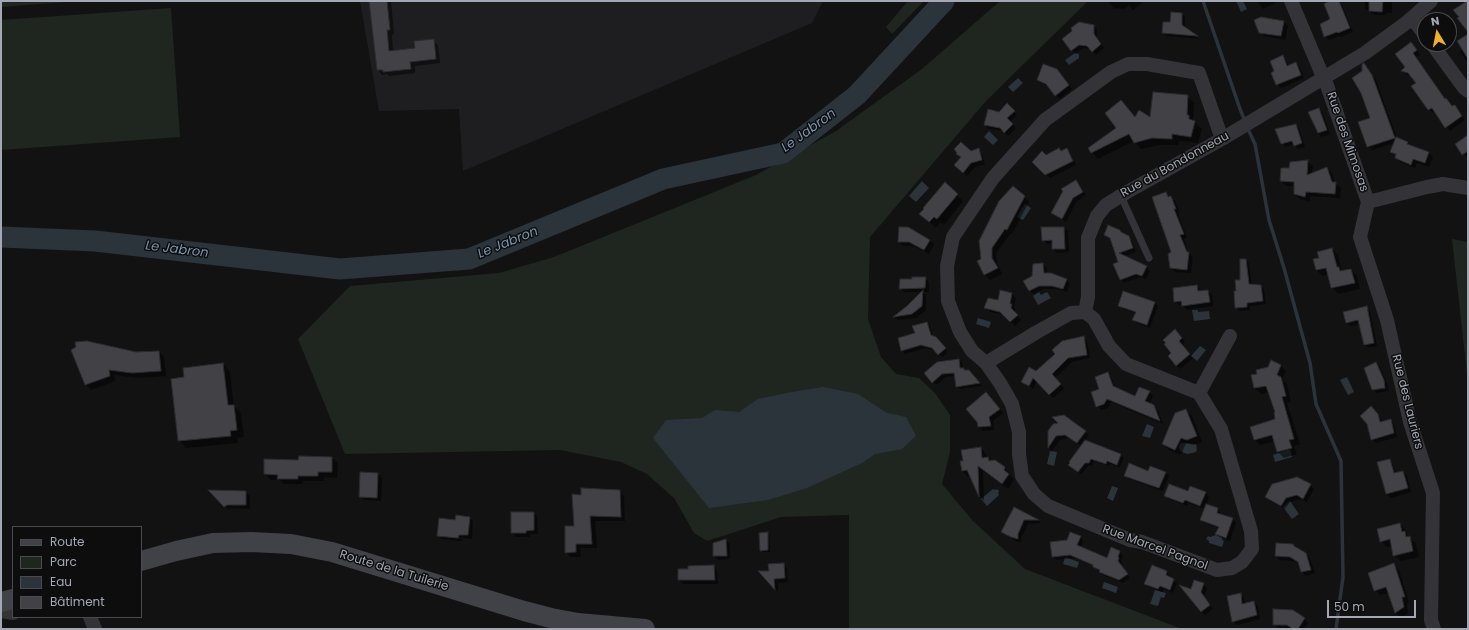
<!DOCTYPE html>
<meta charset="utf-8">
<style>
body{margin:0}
#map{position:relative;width:1469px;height:630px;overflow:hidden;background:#121213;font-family:Poppins,sans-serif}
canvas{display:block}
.frame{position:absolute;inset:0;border:2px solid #a3a8b4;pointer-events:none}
.legend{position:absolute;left:12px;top:526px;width:130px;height:92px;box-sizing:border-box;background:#0d0d0e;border:1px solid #494b50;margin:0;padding:5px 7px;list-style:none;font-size:12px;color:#a3a8b4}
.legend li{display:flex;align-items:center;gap:8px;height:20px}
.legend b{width:20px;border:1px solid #494b50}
.north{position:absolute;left:1417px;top:12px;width:40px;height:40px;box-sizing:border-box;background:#0d0d0e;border:1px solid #494b50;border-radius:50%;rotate:350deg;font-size:11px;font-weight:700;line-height:16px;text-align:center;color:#a3a8b4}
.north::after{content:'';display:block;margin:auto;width:14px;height:18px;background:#f0b02d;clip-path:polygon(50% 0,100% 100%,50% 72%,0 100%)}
.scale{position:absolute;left:1327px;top:600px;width:89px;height:18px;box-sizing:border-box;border:2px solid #a3a8b4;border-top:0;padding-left:5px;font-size:12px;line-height:14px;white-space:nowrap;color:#a3a8b4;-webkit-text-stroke:3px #0d0d0e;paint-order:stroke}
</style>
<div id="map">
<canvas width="1469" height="630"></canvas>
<div class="frame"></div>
<ul class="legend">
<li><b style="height:5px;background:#414248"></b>Route</li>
<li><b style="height:11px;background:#1e261f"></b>Parc</li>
<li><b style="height:11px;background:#2b343b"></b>Eau</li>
<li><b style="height:11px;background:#414146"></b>Bâtiment</li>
</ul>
<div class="north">N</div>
<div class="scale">50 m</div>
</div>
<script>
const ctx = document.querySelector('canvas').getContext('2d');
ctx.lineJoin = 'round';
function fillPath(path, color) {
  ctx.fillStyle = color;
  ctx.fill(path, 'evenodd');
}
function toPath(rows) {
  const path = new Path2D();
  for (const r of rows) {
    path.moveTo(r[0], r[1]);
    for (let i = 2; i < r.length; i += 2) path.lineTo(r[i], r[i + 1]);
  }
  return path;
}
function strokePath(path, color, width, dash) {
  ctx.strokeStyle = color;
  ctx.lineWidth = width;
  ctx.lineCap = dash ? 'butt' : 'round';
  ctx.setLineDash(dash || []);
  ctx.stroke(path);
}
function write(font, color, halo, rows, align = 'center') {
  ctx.font = font + ' Poppins,sans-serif';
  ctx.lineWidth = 3;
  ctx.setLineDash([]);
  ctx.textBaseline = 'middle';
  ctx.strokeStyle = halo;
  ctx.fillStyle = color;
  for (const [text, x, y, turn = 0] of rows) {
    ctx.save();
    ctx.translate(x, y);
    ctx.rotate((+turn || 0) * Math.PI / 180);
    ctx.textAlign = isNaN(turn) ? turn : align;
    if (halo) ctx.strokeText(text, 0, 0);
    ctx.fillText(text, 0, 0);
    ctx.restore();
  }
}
fillPath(toPath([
 [360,1,823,1,812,23,463,171,459,109,379,111]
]), '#1e1e20');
fillPath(toPath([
 [1,1,80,1,1,7],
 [908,1,924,1,892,34,886,27],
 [1000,1,1088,1,986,101,870,237,868,319,881,357,896,374,919,378,935,393,950,415,950,452,942,484,973,521,1025,569,1182,629,849,629,849,515,781,517,707,541,694,533,674,498,647,474,621,462,560,450,345,454,298,339,350,286,499,273,554,257,756,175,836,131,922,69],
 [171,8,180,137,1,150,1,20],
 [1452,239,1468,242,1468,383]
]), '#1e261f');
fillPath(toPath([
 [1236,1,1243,1,1247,9,1241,12],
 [1075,53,1079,54,1079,58,1069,65,1065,60],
 [1018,78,1023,83,1013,92,1008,87],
 [989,131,998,140,993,145,984,137],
 [922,181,929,188,916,202,909,196],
 [1025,204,1031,208,1023,220,1017,217],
 [1039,292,1041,295,1047,292,1051,298,1038,305,1033,296],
 [1192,310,1198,310,1198,312,1209,311,1210,319,1194,321],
 [978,318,991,322,989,328,976,324],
 [1200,346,1206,350,1197,361,1191,356],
 [1347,377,1354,392,1348,395,1340,380],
 [823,387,858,394,887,413,906,417,916,436,902,449,875,454,862,463,807,488,768,500,709,508,653,438,666,420,702,418,715,410,739,412,758,399,792,392],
 [1147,424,1154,427,1150,438,1142,436],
 [1181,443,1196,444,1197,451,1193,453,1187,454,1180,451,1179,446],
 [1290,449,1292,457,1275,462,1273,455],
 [1050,451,1057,452,1054,466,1047,464],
 [1112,486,1118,488,1113,501,1107,498],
 [993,489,995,490,997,489,999,491,998,493,999,495,987,506,981,499],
 [1290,501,1299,514,1292,519,1283,507],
 [1216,535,1222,538,1222,540,1224,541,1222,547,1209,543,1209,541,1206,539,1208,536,1210,537],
 [1065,557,1079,562,1077,568,1063,564],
 [1104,582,1118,587,1116,593,1102,588],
 [1155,590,1166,593,1164,598,1161,597,1158,606,1150,604]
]), '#2b343b');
fillPath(toPath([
 [371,1,391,1,394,34,392,35,393,52,416,49,433,41,438,45,440,63,415,66,415,73,389,76,387,74,382,75,378,70],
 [1108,1,1141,1,1143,2,1133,10,1129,5,1124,9,1117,8,1115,9],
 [1257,1,1276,1,1276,3,1263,9],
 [1331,1,1335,1,1339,8,1340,2,1342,5,1353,32,1340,37,1339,36,1329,40,1325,36,1331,20],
 [1365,1,1392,1,1392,13,1386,13,1386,15,1374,15,1365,8],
 [1182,14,1185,17,1185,28,1199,39,1166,36,1163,32],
 [1284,22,1288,26,1285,40,1264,36,1260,32],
 [1094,26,1097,29,1097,39,1104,48,1096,55,1091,49,1083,48,1075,54,1063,39],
 [1468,44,1468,63,1460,52],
 [1415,47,1420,55,1416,57,1445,99,1453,107,1455,106,1458,110,1465,120,1450,131,1435,111,1433,113,1429,109,1417,83,1412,76,1406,75,1402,71,1406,68],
 [1282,56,1286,60,1289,66,1296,63,1300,67,1304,78,1281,88,1277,84,1276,72],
 [1364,64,1376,80,1397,138,1408,142,1411,146,1429,153,1433,157,1429,167,1417,163,1415,168,1400,162,1396,158,1397,156,1391,151,1394,143,1372,150,1368,146,1371,118,1363,72],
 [1061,74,1072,89,1060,99,1049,87,1042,83,1038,80],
 [1187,96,1194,103,1193,121,1202,129,1198,143,1179,141,1178,145,1160,145,1141,149,1134,141,1098,159,1092,152,1135,118,1151,119],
 [1007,104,1017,115,1010,122,1016,128,1008,136,1004,131,989,129,985,125],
 [1319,109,1323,113,1330,134,1322,137,1318,133,1310,112],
 [1295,125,1299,128,1305,147,1298,149,1294,144,1286,147,1282,143],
 [1468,136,1468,159,1457,144],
 [978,150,982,154,985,164,975,167,967,176,955,165,962,158,958,154],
 [1067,150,1070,153,1076,165,1050,178,1033,162,1046,156],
 [1308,161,1313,166,1312,174,1327,168,1332,173,1335,183,1341,188,1340,198,1310,196,1310,202,1300,199,1295,194,1295,186,1286,186,1281,181,1290,168,1291,163],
 [1076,181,1086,195,1076,202,1066,222,1052,213,1064,191],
 [1165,193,1175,201,1180,213,1178,213,1187,238,1184,239,1189,254,1193,257,1191,273,1175,272,1171,268,1172,252],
 [957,195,963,201,944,225,940,222,936,228,921,214],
 [1024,197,1029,202,1012,234,1011,233,996,253,997,264,1002,274,990,280,985,275,978,261,982,259],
 [1064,228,1068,231,1069,252,1057,253,1053,249,1053,244,1047,244,1043,240],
 [1120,231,1132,241,1136,252,1124,256,1146,267,1150,271,1146,279,1141,277,1124,283,1121,280,1119,262,1112,240,1105,235],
 [930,240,934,244,929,254,914,246,903,246,899,242],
 [1332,249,1338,255,1342,271,1351,270,1357,276,1360,289,1338,294,1332,287,1329,274,1323,276,1316,270,1320,258],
 [1245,260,1249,263,1252,285,1261,286,1264,289,1266,304,1250,306,1250,310,1239,311,1236,307],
 [1043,264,1047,268,1047,274,1066,279,1070,283,1067,292,1057,289,1043,289,1034,294,1030,291,1025,282,1032,277],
 [925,278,929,282,929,292,923,292,926,295,926,310,916,318,898,320,895,317,908,306,922,292,904,292,900,288],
 [1197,286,1201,290,1201,292,1208,291,1212,295,1213,306,1187,310,1183,305,1179,305,1175,301],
 [1001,291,1012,294,1016,298,1014,307,1015,309,1015,313,1021,320,1015,326,1005,315,990,312,986,308,999,302],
 [1154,303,1158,306,1150,328,1137,323,1134,320,1136,313,1123,309,1120,305],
 [1366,307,1370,311,1377,346,1368,348,1365,345,1360,324,1350,326,1347,322],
 [926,323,930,326,933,337,940,342,948,352,942,357,936,351,925,348,905,354,902,350],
 [1179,334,1185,342,1182,345,1193,358,1180,369,1169,357,1173,354],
 [1083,338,1087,341,1090,358,1072,362,1055,378,1064,389,1053,398,1037,381,1033,389,1022,381],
 [159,352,164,357,166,376,138,378,114,375,115,381,91,390,86,384,136,353],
 [959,360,962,363,963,369,972,374,982,386,960,389,957,386,955,376,946,377,936,385,926,373],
 [223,364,230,372,234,406,241,413,244,437,237,438,238,443,186,448,179,440,185,378],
 [1376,364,1380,367,1388,385,1389,391,1377,393,1373,389],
 [1280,365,1286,371,1282,380,1287,384,1291,402,1287,403,1300,444,1294,446,1297,454,1284,458,1278,452,1275,441,1260,445,1254,439,1277,420,1276,413,1269,392,1261,394,1255,388,1252,376],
 [1108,373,1111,377,1115,388,1135,398,1149,392,1153,396,1149,404,1158,410,1163,424,1111,402,1108,408,1101,410,1097,406,1100,389],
 [990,397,1003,413,993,421,994,430,983,431,979,427],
 [1371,408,1382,420,1382,422,1390,420,1394,424,1397,437,1376,443,1372,439],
 [1186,410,1192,416,1202,442,1193,445,1186,443,1181,455,1169,450,1164,444],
 [1049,431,1085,432,1089,435,1085,441,1121,455,1124,458,1120,467,1110,464,1109,466,1094,461,1092,466,1089,465,1081,474,1073,468,1081,446,1070,438,1060,440,1052,451,1049,447],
 [981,448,986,454,987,458,991,462,995,461,1005,468,1014,480,1008,489,983,471,984,501,980,496,970,476,968,477,962,471,965,462],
 [300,457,332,458,338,463,337,478,324,477,324,481,303,481,303,484,284,484,280,480,271,480,265,474,299,461],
 [1389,460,1393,464,1396,474,1403,472,1407,476,1411,492,1391,498,1387,494,1379,463],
 [1148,472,1165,472,1169,476,1163,491,1129,479,1125,476],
 [378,474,382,478,381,501,364,500,360,496],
 [1310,485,1314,489,1307,502,1301,499,1290,502,1285,509,1270,501,1266,497],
 [211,491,246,492,250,496,250,509,231,508,229,510],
 [619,491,624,496,625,521,595,521,597,548,580,548,581,557,571,557,566,553,575,527,582,496],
 [1188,492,1206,493,1209,496,1206,505,1218,509,1221,513,1221,515,1233,519,1236,523,1230,541,1220,537,1217,534,1219,528,1205,523,1201,520,1205,509,1188,503,1187,506,1169,499,1165,496],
 [1014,508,1039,521,1041,523,1028,524,1021,538,1021,542,1015,541,1002,532],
 [533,513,537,516,538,534,530,534,530,537,516,537,512,533],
 [469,518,473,521,472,539,441,535,441,537,462,539,462,541,442,539,438,536,456,521],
 [1400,524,1406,530,1407,535,1416,544,1419,557,1401,561,1394,555,1392,546,1387,547,1381,541],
 [768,533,769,535,770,552,762,552,761,550],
 [1080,537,1083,540,1081,548,1108,559,1111,549,1120,552,1123,556,1121,561,1122,562,1121,566,1130,578,1123,583,1103,575,1094,566,1074,558,1056,560,1053,556,1067,541],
 [726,540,730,544,730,559,718,560,714,556],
 [1293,545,1310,558,1315,573,1306,576,1302,572,1300,564,1294,561,1280,560,1276,556],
 [783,564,787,568,788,582,778,583,778,592,760,572,770,572],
 [1393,564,1399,570,1409,602,1407,603,1408,613,1401,618,1396,613,1389,593,1380,595,1375,590],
 [713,566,717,570,718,584,683,584,679,580],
 [1166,572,1170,576,1169,578,1177,583,1173,593,1164,589,1162,592,1149,587,1145,583],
 [1203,584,1207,588,1204,597,1213,609,1205,615,1201,611,1191,590],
 [1240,595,1244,598,1245,604,1254,602,1258,606,1260,619,1237,625,1233,621],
 [1304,619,1308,623,1304,629,1278,628,1274,624]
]), '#0007');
strokePath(toPath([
 [1203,1,1240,109,1245,121],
 [1247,127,1255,144,1269,220,1284,268,1310,363,1316,404,1341,461,1343,577,1336,629]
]), '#2b343b', 3.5);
strokePath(toPath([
 [1,237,95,241,340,269,469,259,663,179,783,153,857,95,944,1]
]), '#2b343b', 21);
const building = toPath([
 [369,1,387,1,390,30,387,30,389,51,415,48,414,41,434,39,436,59,410,62,411,69,383,72,383,70,377,70,369,1],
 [1329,1,1339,1,1350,28,1338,33,1337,32,1324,37,1320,24,1330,19,1324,4,1329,1],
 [1369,1,1383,1,1382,12,1369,11,1369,1],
 [1467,1,1468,1,1468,32,1457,18,1459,17,1453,10,1467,1],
 [1171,12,1182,13,1182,25,1198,36,1162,33,1163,22,1170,22,1171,12],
 [1261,17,1284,21,1281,36,1259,33,1254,20,1261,17],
 [1079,22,1094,25,1094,34,1101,44,1092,52,1087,46,1079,45,1071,51,1062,39,1072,31,1071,28,1079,22],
 [1468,34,1468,59,1457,41,1468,34],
 [1411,42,1417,50,1413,53,1445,99,1446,98,1452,106,1455,105,1462,116,1445,128,1432,108,1428,110,1411,86,1416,83,1408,73,1401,71,1405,67,1395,54,1411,42],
 [1283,55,1287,66,1296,62,1301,75,1276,85,1271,73,1274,71,1270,61,1283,55],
 [1364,63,1372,75,1395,138,1367,147,1358,122,1370,118,1361,93,1352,78,1362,71,1362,64,1364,63],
 [1043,64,1057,69,1069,85,1055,96,1046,84,1037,80,1043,64],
 [1153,92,1188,95,1187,115,1189,115,1189,119,1195,121,1191,137,1172,134,1172,139,1152,138,1134,143,1129,134,1091,153,1088,148,1116,128,1105,113,1121,100,1135,117,1139,110,1150,117,1153,92],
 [1007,103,1015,111,1007,118,1013,124,1004,133,1000,128,984,125,988,109,999,112,1007,103],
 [1319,108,1327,130,1318,133,1308,112,1319,108],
 [1296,124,1302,143,1294,146,1292,141,1281,144,1275,129,1296,124],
 [1468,135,1468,151,1462,155,1455,144,1468,135],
 [1396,137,1408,142,1407,144,1429,152,1425,163,1413,159,1411,165,1395,158,1396,154,1390,152,1396,137],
 [961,142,971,151,979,148,982,160,971,163,963,173,954,165,961,157,956,154,957,153,954,149,961,142],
 [1059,148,1061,151,1067,148,1073,161,1045,175,1032,162,1042,151,1046,155,1059,148],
 [1308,160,1307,175,1327,167,1332,182,1336,182,1335,194,1306,192,1305,197,1294,194,1294,182,1280,181,1281,168,1289,168,1290,162,1308,160],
 [1076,180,1083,192,1073,198,1062,219,1051,213,1063,191,1061,189,1076,180],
 [945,182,958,194,937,219,934,217,929,222,919,214,924,209,923,208,945,182],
 [1013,186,1025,196,1007,230,1005,229,992,248,992,258,998,268,984,275,977,261,981,259,979,241,999,201,1013,186],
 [1166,192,1168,197,1171,196,1176,209,1174,209,1184,234,1180,235,1187,252,1189,252,1187,270,1170,268,1168,254,1171,252,1152,197,1166,192],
 [1108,225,1120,230,1121,232,1129,236,1133,248,1119,253,1147,266,1142,276,1136,274,1120,280,1113,264,1118,262,1110,238,1104,235,1108,225],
 [899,227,908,227,930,240,924,250,909,242,898,242,899,227],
 [1041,227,1064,227,1065,249,1052,249,1052,240,1042,241,1041,227],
 [1332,248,1337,267,1339,267,1340,271,1351,269,1355,283,1331,288,1326,268,1316,270,1313,259,1319,258,1317,252,1332,248],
 [1240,259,1246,259,1249,284,1261,285,1263,301,1247,303,1247,307,1235,308,1234,291,1236,291,1235,280,1240,280,1240,259],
 [1043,263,1044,273,1051,273,1067,279,1063,289,1052,286,1039,286,1029,291,1023,281,1032,276,1033,264,1043,263],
 [912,277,926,277,925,288,899,289,900,279,912,279,912,277],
 [1197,285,1198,291,1208,290,1210,302,1182,306,1181,301,1174,302,1173,288,1197,285],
 [923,290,922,306,912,314,893,317,907,306,923,290],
 [1000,290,1012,293,1010,304,1012,304,1011,308,1018,315,1010,322,1000,312,984,308,988,298,998,300,1000,290],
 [1123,291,1155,302,1147,325,1132,320,1136,312,1118,306,1123,291],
 [1367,306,1374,343,1364,345,1358,320,1346,323,1343,312,1367,306],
 [927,322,931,335,936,337,946,348,938,355,932,348,921,345,901,351,898,338,915,333,912,326,927,322],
 [1175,329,1182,338,1179,341,1190,354,1176,366,1168,356,1171,353,1164,344,1166,343,1163,340,1175,329],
 [1084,336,1087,355,1068,358,1052,374,1061,384,1049,395,1033,378,1029,386,1021,382,1029,367,1036,371,1055,354,1052,350,1062,341,1084,336],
 [87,341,136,352,159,351,161,371,132,373,109,370,110,376,85,385,71,350,76,347,75,342,87,341],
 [959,359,960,368,964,368,964,370,969,370,980,383,956,387,954,373,942,374,932,383,924,373,937,362,959,359],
 [1271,360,1281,365,1277,375,1281,377,1286,396,1282,397,1294,439,1289,440,1292,448,1277,452,1272,435,1254,440,1250,427,1275,419,1274,412,1275,412,1266,386,1254,388,1251,375,1257,374,1256,370,1268,367,1271,360],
 [1376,362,1384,380,1385,388,1372,390,1364,368,1376,362],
 [223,363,228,405,234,405,237,430,230,431,231,436,178,441,171,379,184,377,183,368,223,363],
 [1108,372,1113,386,1135,396,1139,387,1150,391,1145,401,1154,405,1160,421,1107,399,1104,404,1096,407,1091,392,1099,389,1095,377,1108,372],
 [986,392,1000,409,989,417,991,426,978,427,977,422,966,409,986,392],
 [1371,406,1378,414,1380,422,1391,419,1394,433,1371,440,1367,424,1360,416,1371,406],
 [1186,409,1197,436,1187,440,1181,438,1175,450,1162,444,1175,413,1186,409],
 [1064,415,1086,431,1077,443,1065,435,1056,436,1048,448,1048,431,1053,424,1058,423,1052,417,1064,415],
 [1085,440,1121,454,1117,465,1107,461,1106,464,1091,459,1089,463,1085,463,1078,472,1068,465,1070,463,1069,462,1085,440],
 [981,447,982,458,988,457,989,461,995,460,1005,467,1004,470,1009,474,1002,484,978,466,979,497,967,470,962,471,960,461,963,461,961,450,981,447],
 [299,456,332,457,332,472,318,472,318,476,298,476,298,479,277,479,278,475,264,474,264,459,298,460,299,456],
 [1390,459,1394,473,1403,471,1408,488,1386,494,1377,462,1390,459],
 [1129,463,1148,471,1150,466,1166,472,1159,488,1124,476,1129,463],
 [360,472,378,473,377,498,359,497,360,472],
 [1297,477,1311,484,1303,499,1297,495,1286,498,1281,506,1265,497,1272,484,1297,477],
 [1169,484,1188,491,1190,486,1206,492,1200,506,1185,500,1183,503,1164,496,1169,484],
 [581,488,620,490,621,517,590,516,592,544,576,544,576,552,565,553,565,526,574,526,572,494,581,495,581,488],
 [208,490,246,491,246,505,227,505,224,507,208,490],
 [1206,504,1218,508,1217,513,1233,518,1226,538,1215,534,1219,527,1200,520,1206,504],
 [1014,507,1039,520,1024,520,1018,534,1018,539,1011,537,1001,532,1014,507],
 [511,512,534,512,534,530,526,531,526,533,511,533,511,512],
 [456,515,470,517,468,535,459,535,458,538,437,536,439,518,455,520,456,515],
 [1400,523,1402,532,1405,531,1406,537,1410,536,1413,551,1393,556,1390,539,1380,542,1377,529,1400,523],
 [768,532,768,550,760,551,759,533,768,532],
 [1070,532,1081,536,1077,545,1105,557,1107,558,1111,547,1120,551,1118,557,1119,558,1118,561,1128,574,1119,580,1099,572,1100,570,1093,567,1093,565,1070,555,1052,557,1050,542,1067,540,1070,532],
 [726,539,727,556,713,556,713,543,726,539],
 [1276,543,1293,544,1294,546,1306,553,1311,570,1301,572,1298,562,1290,557,1275,556,1276,543],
 [784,563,785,578,774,579,775,590,758,571,769,571,768,564,784,563],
 [1394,563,1405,597,1402,597,1404,607,1395,613,1386,587,1374,591,1368,573,1394,563],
 [714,565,715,580,678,580,678,569,688,569,688,566,714,565],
 [1152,565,1167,571,1166,575,1174,579,1170,590,1160,586,1158,589,1144,584,1152,565],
 [1194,580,1204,583,1201,592,1210,605,1201,612,1179,585,1191,589,1194,580],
 [1241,593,1242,604,1254,601,1257,615,1232,622,1227,596,1241,593],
 [1273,609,1293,610,1305,618,1298,629,1293,629,1287,625,1273,625,1273,609]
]);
fillPath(building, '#414146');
strokePath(building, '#2c2c2f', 1);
strokePath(toPath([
 [1121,196,1149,258]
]), '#333338', 7);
strokePath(toPath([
 [1291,1,1321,72,1324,77,1368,202,1427,187,1443,184,1468,188],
 [1412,18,1425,35],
 [1432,44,1464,88,1468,91],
 [1368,202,1360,237,1387,320,1410,422,1433,493,1431,620,1434,629],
 [1085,312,1094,319,1109,346,1126,364,1199,393,1221,429,1251,531,1252,549,1242,562,1232,568,1217,570,1142,542,1130,540,1048,506,1034,494,1022,476,1019,454,1019,432,1012,404,1000,383,986,363,972,351,960,332,948,301,947,266,953,237,993,178,1045,120,1111,72,1128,64,1147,64,1199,73,1222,139],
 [986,363,1037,332,1071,313,1085,312,1088,297,1088,238,1097,216,1106,205,1127,192,1222,139,1365,53,1406,23,1431,1],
 [1199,393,1230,336],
 [1,611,13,613],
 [90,617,95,629]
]), '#333338', 14);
strokePath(toPath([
 [141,561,176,551,213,543,251,542,291,544,332,552,524,611,551,618,578,623,645,629],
 [1,602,13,599]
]), '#414248', 20);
write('12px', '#a3a8b4', '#0d0d0e', [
 ["Rue des Mimosas",1347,142,71],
 ["Rue du Bondonneau",1175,165,-29],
 ["Rue des Lauriers",1407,402,76],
 ["Rue Marcel Pagnol",1155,548,20],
 ["Route de la Tuilerie",394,571,17]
]);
write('italic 13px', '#7a96af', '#0d0d0e', [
 ["Le Jabron",809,131,-36],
 ["Le Jabron",508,243,-22],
 ["Le Jabron",177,250,7]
]);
</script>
